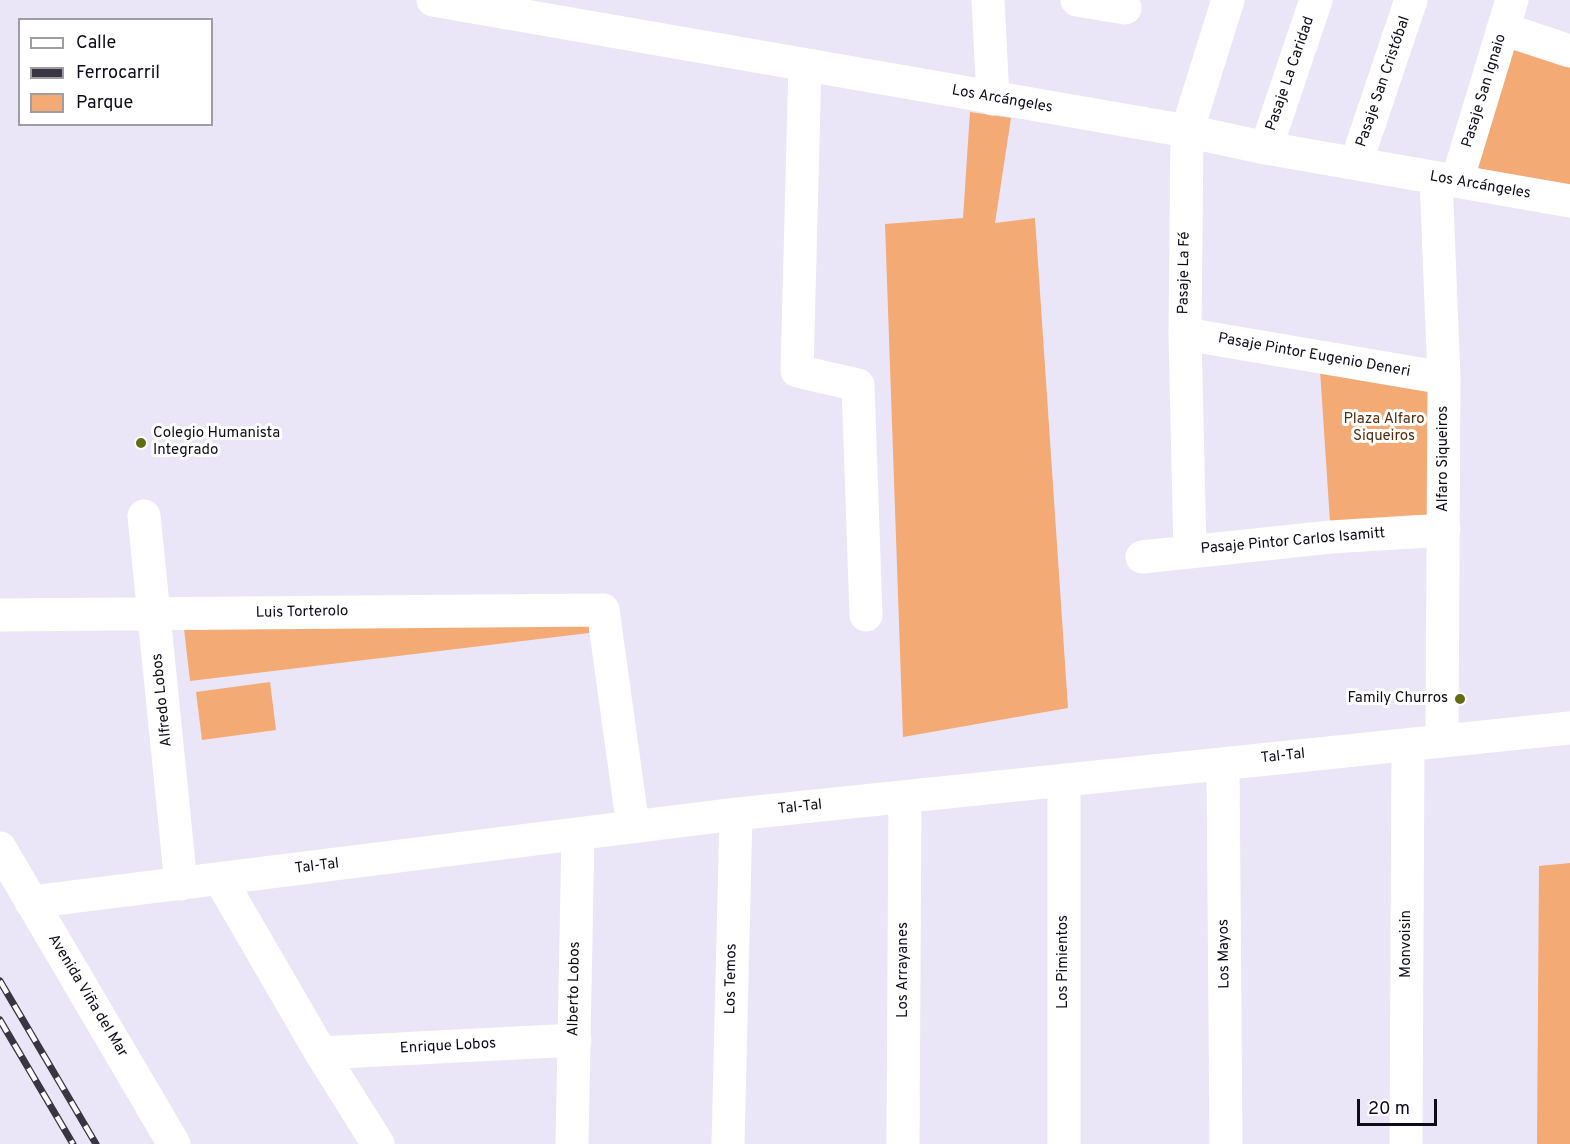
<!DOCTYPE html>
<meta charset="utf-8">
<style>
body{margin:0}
#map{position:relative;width:1570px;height:1144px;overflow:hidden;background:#eae6f8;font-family:Overpass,sans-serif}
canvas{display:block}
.legend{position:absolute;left:18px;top:18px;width:195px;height:108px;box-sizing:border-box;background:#fff;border:2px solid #9f9da3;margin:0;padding:8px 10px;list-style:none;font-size:18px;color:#0f0b19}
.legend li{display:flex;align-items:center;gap:12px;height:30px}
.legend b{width:30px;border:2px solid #9f9da3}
.scale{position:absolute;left:1357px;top:1099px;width:80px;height:27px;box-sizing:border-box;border:3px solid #0f0b19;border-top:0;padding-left:8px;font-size:18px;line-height:21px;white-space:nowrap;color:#0f0b19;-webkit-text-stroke:4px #fff;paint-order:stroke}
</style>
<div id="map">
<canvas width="1570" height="1144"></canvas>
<ul class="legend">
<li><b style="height:8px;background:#fff"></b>Calle</li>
<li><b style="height:8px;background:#393543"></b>Ferrocarril</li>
<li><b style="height:16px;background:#f3aa74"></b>Parque</li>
</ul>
<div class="scale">20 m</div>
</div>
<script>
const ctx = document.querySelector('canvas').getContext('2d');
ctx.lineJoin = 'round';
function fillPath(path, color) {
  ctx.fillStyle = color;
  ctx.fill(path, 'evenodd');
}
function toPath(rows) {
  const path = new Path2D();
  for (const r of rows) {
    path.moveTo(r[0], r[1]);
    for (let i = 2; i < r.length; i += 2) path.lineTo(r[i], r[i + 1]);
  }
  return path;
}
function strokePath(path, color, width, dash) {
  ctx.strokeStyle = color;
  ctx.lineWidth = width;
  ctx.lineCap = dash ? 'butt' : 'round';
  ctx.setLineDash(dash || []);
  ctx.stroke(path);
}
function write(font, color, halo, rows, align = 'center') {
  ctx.font = font + ' Overpass,sans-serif';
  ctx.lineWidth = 6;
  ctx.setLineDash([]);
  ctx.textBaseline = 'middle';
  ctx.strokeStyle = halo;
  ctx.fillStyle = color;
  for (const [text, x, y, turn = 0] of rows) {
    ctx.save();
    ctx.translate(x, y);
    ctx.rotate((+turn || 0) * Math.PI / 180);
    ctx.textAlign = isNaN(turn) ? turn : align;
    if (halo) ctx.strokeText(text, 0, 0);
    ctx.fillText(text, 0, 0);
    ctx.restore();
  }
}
fillPath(toPath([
 [1508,39,1570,58,1570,186,1471,167],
 [970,112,1011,118,995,223,1035,218,1068,708,903,737,885,224,963,218],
 [1319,355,1444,378,1444,530,1331,537],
 [183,620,589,620,589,633,190,681],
 [270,682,276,730,202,740,196,692],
 [1570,863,1570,1144,1537,1144,1539,866]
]), '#f3aa74');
strokePath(toPath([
 [433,0,1187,131,1266,148,1570,201],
 [988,0,993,99],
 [1077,0,1125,8],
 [1503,29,1570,51],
 [805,65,797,371,858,385,866,615],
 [1266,148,1316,0],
 [1356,163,1411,0],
 [1436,178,1444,378,1442,741],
 [1457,181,1512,0],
 [1185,334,1444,378],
 [144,516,181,884],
 [1190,552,1185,334,1187,131,1228,0],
 [1142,557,1331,537,1444,530],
 [0,615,603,610,633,827],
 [1223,764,1226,1144],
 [0,848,174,1144],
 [220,879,321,1053,378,1144],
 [31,902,736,814,1570,728],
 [321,1053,575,1040],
 [572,1144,578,834],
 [728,1144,736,814],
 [903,1144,905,797],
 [1064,1144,1064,780],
 [1406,1144,1408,745]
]), '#fff', 33);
const rail = toPath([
 [0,981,96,1144],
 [0,1020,73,1144]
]);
strokePath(rail, '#393543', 7);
strokePath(rail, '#fff', 4.5, [14]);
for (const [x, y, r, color] of [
 [141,443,6,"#626c13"],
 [1460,699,6,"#626c13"]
]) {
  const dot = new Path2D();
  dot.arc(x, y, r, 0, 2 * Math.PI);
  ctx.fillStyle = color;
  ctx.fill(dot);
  strokePath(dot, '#fff', 2);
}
write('15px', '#0f0b19', '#fff', [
 ["Pasaje La Caridad",1291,74,-71],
 ["Pasaje San Cristóbal",1384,82,-71],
 ["Pasaje San Ignaio",1485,91,-73],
 ["Los Arcángeles",1002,100,10],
 ["Los Arcángeles",1480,186,10],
 ["Pasaje La Fé",1185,273,-89],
 ["Pasaje Pintor Eugenio Deneri",1314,356,10],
 ["Alfaro Siqueiros",1444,459,-90],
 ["Pasaje Pintor Carlos Isamitt",1293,542,-5],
 ["Luis Torterolo",302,613,-1],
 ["Alfredo Lobos",163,700,-96],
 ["Tal-Tal",1283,757,-6],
 ["Tal-Tal",800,808,-6],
 ["Tal-Tal",317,867,-7],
 ["Monvoisin",1407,944,-90],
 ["Los Mayos",1225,954,-91],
 ["Los Pimientos",1064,962,-90],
 ["Los Arrayanes",904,970,-90],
 ["Los Temos",732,979,-89],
 ["Alberto Lobos",575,989,-89],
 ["Avenida Viña del Mar",87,996,59],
 ["Enrique Lobos",448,1047,-3]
]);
write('15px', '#542d0e', '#fff', [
 ["Plaza Alfaro",1384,420],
 ["Siqueiros",1384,437]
]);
write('15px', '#0f0b19', '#fff', [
 ["Colegio Humanista",153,434],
 ["Integrado",153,451],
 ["Family Churros",1448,699,"right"]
], 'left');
</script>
